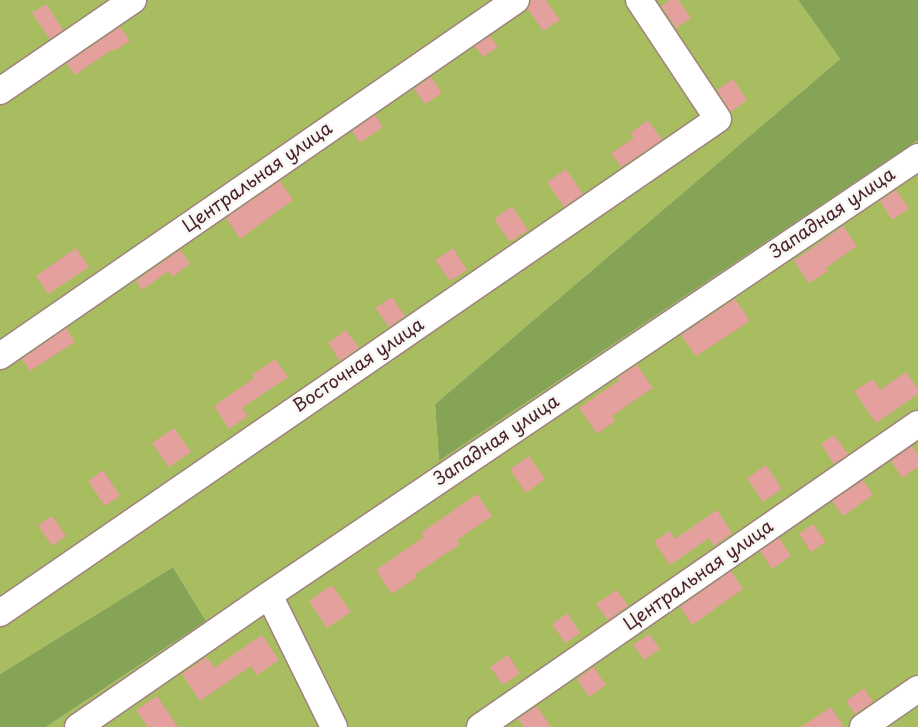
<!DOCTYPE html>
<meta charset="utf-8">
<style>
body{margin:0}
canvas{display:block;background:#f1e5cc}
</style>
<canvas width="918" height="727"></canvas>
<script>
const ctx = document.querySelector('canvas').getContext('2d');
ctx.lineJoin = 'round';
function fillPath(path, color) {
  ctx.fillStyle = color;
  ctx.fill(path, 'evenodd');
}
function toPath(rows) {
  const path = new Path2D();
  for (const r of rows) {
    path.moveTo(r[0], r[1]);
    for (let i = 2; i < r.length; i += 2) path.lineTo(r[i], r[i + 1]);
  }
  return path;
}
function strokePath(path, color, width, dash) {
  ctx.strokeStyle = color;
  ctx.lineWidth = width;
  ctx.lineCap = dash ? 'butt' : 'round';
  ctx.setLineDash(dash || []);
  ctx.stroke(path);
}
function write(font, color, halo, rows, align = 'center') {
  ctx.font = font + ' "Playpen Sans",sans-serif';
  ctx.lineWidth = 5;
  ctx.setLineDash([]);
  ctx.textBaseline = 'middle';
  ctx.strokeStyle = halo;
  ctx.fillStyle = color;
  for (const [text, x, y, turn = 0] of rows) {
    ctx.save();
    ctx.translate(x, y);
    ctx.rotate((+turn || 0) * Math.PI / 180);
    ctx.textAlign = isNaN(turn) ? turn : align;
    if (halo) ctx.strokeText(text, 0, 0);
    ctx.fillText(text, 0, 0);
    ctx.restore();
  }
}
fillPath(toPath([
 [0,0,798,0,840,59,435,404,439,461,918,140,918,727,46,727,206,621,173,567,0,674]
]), '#a8bc60');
fillPath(toPath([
 [798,0,918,0,918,140,439,461,435,404,840,59],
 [173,567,206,621,46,727,0,727,0,674]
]), '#86a456');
fillPath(toPath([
 [531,0,546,0,560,20,543,31,528,9],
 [670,0,678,0,691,18,676,28,661,6],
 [46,4,63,30,50,39,32,13],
 [120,27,130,41,114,51,113,49,75,75,67,63],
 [490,36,498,47,483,57,475,46],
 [431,77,442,93,425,104,414,89],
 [733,79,747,100,731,112,717,90],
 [375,115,383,127,360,143,352,131],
 [648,120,662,140,621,167,611,153,634,138,630,133],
 [566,169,583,194,564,207,547,182],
 [280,181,293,200,240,239,226,218],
 [896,190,909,209,892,220,880,201],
 [512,206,528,230,510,242,494,219],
 [843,226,857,246,826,268,828,271,809,283,794,261],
 [76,248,89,267,48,294,36,276],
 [453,248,467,270,450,281,435,260],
 [180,250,190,264,172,277,169,271,142,290,136,281],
 [392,297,405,316,389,327,375,308],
 [735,299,750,321,696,356,681,335],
 [66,328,75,342,30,371,22,359],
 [346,330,359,348,340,361,328,343],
 [275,359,288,377,242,408,248,416,229,429,214,406,254,378,252,375],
 [637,365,653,388,612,416,615,421,597,434,579,408,620,380,618,377],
 [906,372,918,389,918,394,876,423,854,391,873,379,880,390],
 [174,428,191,452,169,467,152,443],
 [834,435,848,454,834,464,821,444],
 [912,446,918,455,918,467,902,478,891,461],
 [529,456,545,479,526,493,510,469],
 [766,465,782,489,763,502,747,478],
 [103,470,120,496,105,506,88,481],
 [863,480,873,495,843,516,832,501],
 [477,494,492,516,457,540,460,544,414,575,416,578,392,594,376,570,424,537,421,533],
 [717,510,732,533,714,546,709,538,670,565,654,541,670,531,675,539],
 [52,516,66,536,52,546,38,525],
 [813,524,826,542,811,552,799,534],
 [779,538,791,556,772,569,760,551],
 [731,571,743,589,692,625,680,607],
 [332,585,351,612,327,628,309,601],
 [617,590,628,606,608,620,596,604],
 [567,613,580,633,565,643,552,624],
 [649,634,660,649,644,660,633,645],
 [262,635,279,660,257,675,251,666,200,701,182,674,207,657,214,668],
 [508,655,520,673,503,685,490,667],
 [594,667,606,685,589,697,577,679],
 [864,688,873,702,855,714,846,701],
 [157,696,178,727,148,727,136,710],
 [537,706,551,727,524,727,518,719],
 [831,707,844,727,801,727]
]), '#e4a09c');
const minor = toPath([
 [0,91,133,0],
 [0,356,516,0],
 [269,595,334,727],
 [0,613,718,119,639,0],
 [78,727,269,595,918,157],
 [480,727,918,424],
 [863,727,918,689]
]);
strokePath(minor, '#9e827c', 29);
strokePath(minor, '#fff', 26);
write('18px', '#4a1f2b', '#f6f6f2', [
 ["Центральная улица",258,178,-35],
 ["Западная улица",833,214,-34],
 ["Восточная улица",359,366,-34],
 ["Западная улица",497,441,-34],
 ["Центральная улица",699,576,-35]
]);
</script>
